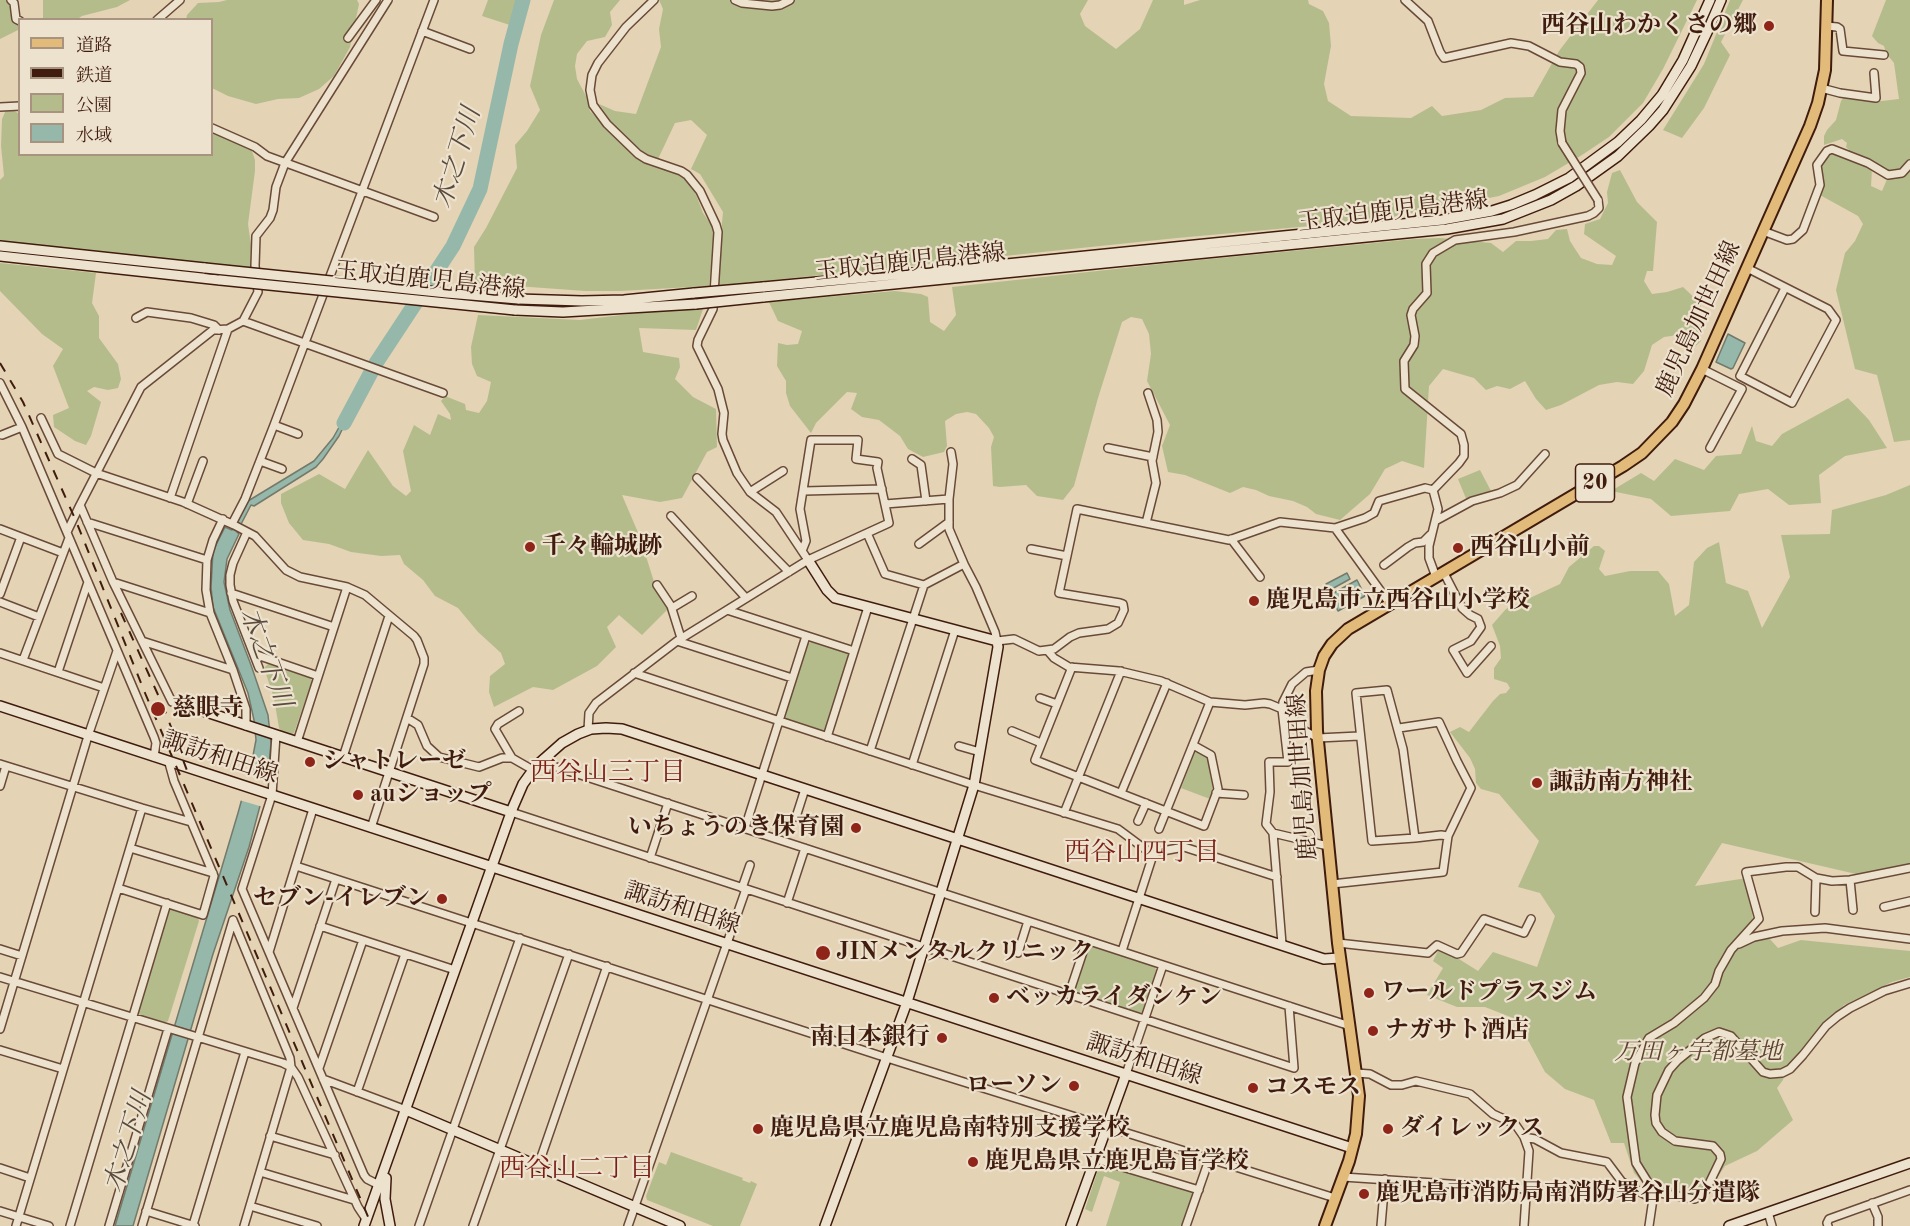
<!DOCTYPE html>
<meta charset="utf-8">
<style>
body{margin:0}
#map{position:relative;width:1910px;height:1226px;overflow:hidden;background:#e4d3b4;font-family:"Old Standard TT","Noto Serif JP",serif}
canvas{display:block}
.legend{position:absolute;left:18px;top:18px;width:195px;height:138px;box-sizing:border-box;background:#ede2ce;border:2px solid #a89381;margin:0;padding:8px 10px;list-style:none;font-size:18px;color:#401c0e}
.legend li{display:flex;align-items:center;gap:12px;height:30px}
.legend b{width:30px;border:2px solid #a89381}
</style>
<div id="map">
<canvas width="1910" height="1226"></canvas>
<ul class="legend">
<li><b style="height:8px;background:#e2ba7a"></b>道路</li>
<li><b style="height:8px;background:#401c0e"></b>鉄道</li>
<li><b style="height:16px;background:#b5bc8c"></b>公園</li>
<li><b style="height:16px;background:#95b8aa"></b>水域</li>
</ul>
</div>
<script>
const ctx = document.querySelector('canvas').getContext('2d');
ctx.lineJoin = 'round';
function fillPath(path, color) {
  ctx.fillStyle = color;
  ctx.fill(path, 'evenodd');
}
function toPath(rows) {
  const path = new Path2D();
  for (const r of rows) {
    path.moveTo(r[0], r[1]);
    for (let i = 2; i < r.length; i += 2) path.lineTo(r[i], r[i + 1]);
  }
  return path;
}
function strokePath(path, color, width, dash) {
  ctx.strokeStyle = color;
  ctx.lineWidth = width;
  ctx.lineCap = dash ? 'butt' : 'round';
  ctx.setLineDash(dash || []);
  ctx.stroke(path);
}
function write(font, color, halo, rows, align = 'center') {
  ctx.font = font + ' "Old Standard TT","Noto Serif JP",serif';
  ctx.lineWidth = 4.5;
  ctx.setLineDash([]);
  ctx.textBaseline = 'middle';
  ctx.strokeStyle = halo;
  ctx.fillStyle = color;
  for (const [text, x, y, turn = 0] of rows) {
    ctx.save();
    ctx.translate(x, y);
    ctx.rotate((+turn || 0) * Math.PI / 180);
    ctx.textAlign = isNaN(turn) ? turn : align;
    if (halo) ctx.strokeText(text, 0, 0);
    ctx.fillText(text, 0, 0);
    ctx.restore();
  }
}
fillPath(toPath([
 [0,0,13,0,11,5,12,17,19,26,18,30,0,39],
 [43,0,130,0,117,7,82,16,76,20,45,19,43,18],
 [227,0,357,0,359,4,350,47,334,76,319,89,299,98,278,99,256,104,228,96,212,88,212,20,186,20,187,15,198,3,219,2],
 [488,0,519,0,513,26,482,16],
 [554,0,620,0,610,12,612,25,605,37,587,41,577,54,575,66,577,79,586,96,590,111,623,144,650,163,685,177,692,184,703,213,715,230,709,286,620,291,585,291,475,283,474,247,486,228,517,168,515,145,527,131,540,110,530,86,541,35],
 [659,0,1088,0,1080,14,1085,26,1116,49,1140,29,1153,0,1184,0,1184,5,1200,0,1308,0,1309,4,1323,11,1329,23,1331,46,1324,84,1328,101,1351,116,1411,118,1432,106,1442,116,1481,110,1505,98,1533,97,1559,51,1598,0,1697,0,1663,69,1643,103,1609,137,1582,155,1545,177,1499,196,1377,220,1177,238,716,286,723,212,700,174,691,169,707,135,691,120,675,123,658,159,646,154,620,134,599,104,615,111,636,114,661,47,659,29,663,9],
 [1730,0,1743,0,1721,42,1730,55,1704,108,1682,138,1663,130,1704,64],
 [1886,0,1910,0,1910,159,1903,170,1895,173,1885,171,1875,164,1850,151,1846,147,1847,143,1842,139,1824,145,1824,136,1827,130,1836,120,1841,101,1844,97,1882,101,1899,99,1894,63,1886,53,1884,46,1878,43,1872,36],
 [12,109,19,114,20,154,212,154,212,131,251,148,255,160,255,171,248,224,251,245,250,268,0,241,0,180,4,176,1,146,2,119,6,110],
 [1833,152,1869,166,1872,169,1871,186,1882,191,1888,177,1910,168,1910,440,1894,442,1877,375,1855,369,1836,290,1845,253,1855,241,1863,224,1858,216,1820,195,1819,165,1826,154],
 [1620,170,1637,202,1657,222,1653,271,1647,271,1644,281,1652,294,1667,292,1683,287,1701,304,1701,341,1689,352,1685,334,1664,337,1652,345,1644,371,1633,384,1617,382,1599,385,1561,405,1546,410,1536,399,1525,381,1510,389,1497,386,1486,390,1474,378,1443,369,1429,386,1424,468,1402,461,1385,469,1370,494,1340,520,1316,514,1307,507,1293,501,1269,496,1256,490,1243,487,1230,493,1185,475,1168,472,1162,446,1170,425,1147,381,1151,354,1149,334,1142,319,1131,317,1122,322,1098,398,1074,486,1063,500,1037,496,1026,485,1000,487,993,486,991,447,994,437,989,428,976,414,967,412,956,414,945,421,947,446,944,452,923,457,908,449,900,436,879,420,862,417,851,409,857,393,847,392,816,423,811,433,790,406,786,393,786,381,777,366,778,343,787,345,798,344,802,331,778,321,769,302,895,291,921,294,928,297,930,322,944,331,956,315,952,287,1179,262,1414,239,1440,238,1491,243,1503,252,1516,241,1531,241,1548,239,1556,230,1567,229,1570,241,1581,258,1597,264,1612,265,1616,256,1584,234,1585,224,1600,219,1608,203,1607,192,1612,173],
 [0,263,96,273,92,303,99,316,99,338,118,364,121,379,118,388,108,390,94,387,87,391,101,402,91,436,86,445,75,441,54,427,53,415,69,408,53,366,63,349,42,334,0,291],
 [703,309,696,330,639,328,643,352,679,358,680,367,675,379,693,397,716,409,717,447,707,452,682,498,660,502,622,495,640,537,655,585,668,609,642,635,619,615,607,627,616,647,597,666,553,690,533,687,494,707,489,692,490,676,505,664,501,653,478,632,458,608,435,596,423,580,404,564,400,555,381,556,351,552,329,544,303,540,289,523,281,503,281,494,319,474,345,489,368,450,393,486,406,496,411,491,403,451,414,425,430,435,438,414,451,420,450,414,441,401,445,396,465,404,466,410,479,413,487,401,491,382,477,376,472,364,471,347,478,315,580,320,655,311],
 [1848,398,1869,420,1887,448,1845,456,1819,475,1821,503,1789,505,1768,489,1739,494,1730,511,1671,516,1651,499,1611,491,1641,473,1654,481,1675,459,1704,470,1716,456,1741,454,1752,426,1756,441,1772,446,1782,434],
 [1480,470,1491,491,1467,501,1458,479],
 [1910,485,1910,867,1856,874,1722,843,1695,886,1747,878,1756,940,1769,938,1778,948,1801,940,1910,951,1910,977,1892,982,1844,1005,1787,1066,1783,1080,1777,1088,1793,1120,1757,1151,1725,1166,1703,1199,1692,1204,1657,1197,1634,1173,1624,1143,1611,1143,1594,1100,1565,1089,1545,1072,1529,1042,1513,1018,1485,1007,1457,1007,1427,995,1443,968,1433,961,1440,947,1478,971,1493,952,1537,967,1555,916,1540,893,1518,887,1539,841,1499,794,1481,789,1476,783,1475,769,1470,758,1450,732,1460,727,1469,732,1493,701,1500,694,1506,693,1510,688,1507,683,1494,679,1494,668,1501,658,1500,646,1492,625,1506,609,1560,584,1569,567,1594,546,1599,546,1605,551,1599,569,1605,576,1630,571,1658,571,1669,584,1675,616,1689,605,1694,562,1707,548,1719,542,1726,583,1748,591,1762,628,1790,577,1781,535,1830,534,1832,510,1886,495],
 [812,641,847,653,849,657,826,730,822,731,787,721,784,716,808,644],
 [268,664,310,678,312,681,294,733,291,735,281,731,279,728,274,698,264,668],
 [1195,752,1207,756,1213,790,1210,799,1181,788],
 [172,908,197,916,199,921,168,1021,164,1023,141,1016,138,1013,170,909],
 [1092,945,1155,966,1156,970,1142,1012,1139,1013,1077,993,1075,989,1088,947],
 [671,1152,743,1178,742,1180,750,1183,751,1181,757,1184,740,1226,713,1226,647,1200,646,1196,659,1162,666,1165],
 [1104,1164,1192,1191,1193,1196,1182,1226,1106,1226,1120,1182,1104,1176,1092,1212,1085,1209,1099,1167]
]), '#b5bc8c');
const water = toPath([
 [1728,334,1745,343,1733,368,1731,369,1716,362,1728,334],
 [351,406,353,407,339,436,323,459,316,467,254,506,251,505,237,532,239,534,227,559,224,582,230,610,251,665,268,715,271,743,268,776,249,847,213,954,133,1226,115,1226,238,813,251,766,256,740,254,720,248,693,213,607,211,587,213,551,225,527,232,530,248,501,314,461,333,438,351,406],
 [1347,573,1350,579,1330,590,1326,584,1347,573],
 [1357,580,1365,596,1338,611,1330,595,1357,580]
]);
fillPath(water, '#95b8aa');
strokePath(water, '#737a6c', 1.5);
fillPath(toPath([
 [246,774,269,782,263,807,239,800]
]), '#e4d3b4');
strokePath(toPath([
 [344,423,376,363,453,246,480,189,511,44,523,0]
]), '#95b8aa', 15);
const street = toPath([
 [11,0,14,3,16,19,20,21],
 [654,0,626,27,598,63,592,75,590,90,593,105,607,124,638,154,646,159,681,171,687,175,700,191,716,225,718,232,713,309,698,340,697,346,718,389,724,413,722,434,723,440,737,473,750,492,776,512,808,560],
 [735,0,742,3,772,6,780,5,790,0],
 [1405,0,1428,21,1440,52,1444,58,1511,43,1529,46,1560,62,1576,64,1580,67,1581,73,1562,110,1560,131,1562,143],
 [157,20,180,0],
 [1826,26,1837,27,1840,29,1843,51,1884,55],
 [422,31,470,49],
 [348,38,376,0],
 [1821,88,1840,93,1876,98,1874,73],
 [0,107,20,106],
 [212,128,255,147,267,156,434,217],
 [1763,231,1787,240,1793,239,1803,230,1820,185,1817,165,1827,151,1832,149,1868,163,1888,175,1902,173,1910,164],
 [1747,268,1828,309,1836,320,1792,403,1740,376,1785,288],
 [136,318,147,312,191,318,214,325,219,330],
 [243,321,443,393],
 [1702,369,1742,389,1710,448],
 [0,383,22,427,154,737,156,743,154,757],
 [41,418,58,454,96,473,183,502,234,525,255,536,286,570,300,577,347,587],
 [274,425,298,434],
 [2,435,22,427],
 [1108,448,1153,457],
 [912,459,921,465,926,501],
 [260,461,282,469],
 [697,478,789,572],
 [804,491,882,489],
 [750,492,783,471],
 [170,498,228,329],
 [949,499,953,464,951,452],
 [187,504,203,461],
 [885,504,949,499,949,529,964,564],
 [671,516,746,598],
 [223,519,213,540,207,560,206,590,210,613,233,670,246,709,246,726],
 [1437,520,1472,501,1500,493,1517,485,1545,454],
 [87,522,207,560],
 [1146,523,1156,483,1152,461,1158,432,1157,420,1148,393],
 [232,524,245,499,274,425,434,0],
 [1335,528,1365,518,1374,513,1379,501,1425,488,1433,490],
 [0,529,63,553],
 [67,532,80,505],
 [247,532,233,563,230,575,230,585,233,601,259,668],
 [867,533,885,574,924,585,964,564,976,587,995,632,997,641,1014,639,1039,651,1054,649,1070,637,1079,633,1108,629,1118,623,1124,610,1123,604,1120,603,1059,593,1077,509,1229,540,1280,522,1335,528,1390,604],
 [1231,539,1260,577],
 [919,544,949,522],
 [1031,549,1067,556],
 [1384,565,1408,547,1415,543,1423,542,1430,535],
 [1444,573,1462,608,1470,615,1478,619,1481,627,1471,641,1453,650,1467,673,1491,646],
 [1436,577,1429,558,1429,546,1438,509,1433,490,1459,463,1464,456,1464,445,1461,434,1405,389,1404,361,1414,345,1415,336,1411,315,1413,309,1427,293,1426,264,1433,253,1455,240,1514,232,1588,216,1594,213,1599,208,1598,200],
 [113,582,210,613],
 [657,585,671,606,681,638],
 [231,593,334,627],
 [0,594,21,537],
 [0,602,39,617],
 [672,608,692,596],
 [727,610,854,651],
 [142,641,233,670],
 [677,641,792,678],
 [1048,651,1054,658,1069,667,1119,671,1161,681,1210,702,1245,705,1264,703,1270,704,1282,709,1305,731,1318,738,1359,736],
 [0,653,104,688],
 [254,654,318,676],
 [23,660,69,538],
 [1072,667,1035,760,1204,826,1218,789,1211,755,1193,745],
 [58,672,88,582],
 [634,673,974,785,1118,829,1153,855],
 [1040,698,1057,704],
 [182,704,172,702,113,582,80,505,141,387,213,330,228,329,243,321,258,292,255,266,256,236,270,218,273,210,276,187,285,163,388,0],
 [407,718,418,725,427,746,439,757,479,767,502,758,512,758,533,770],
 [588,730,589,713,596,703,677,641,808,560,889,523,877,468,878,462,856,459,858,440,811,440,800,509,806,541,802,551],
 [1012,731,1041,743],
 [276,735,272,795,242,889,364,1175,367,1179,379,1185],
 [827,737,868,607],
 [297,742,347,587,365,595,414,636,417,640,424,658,424,664,371,828],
 [959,746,980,752],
 [870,751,924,585],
 [343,757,389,616],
 [512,758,495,729,498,724,519,711],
 [543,759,553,766,1350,1026],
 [0,764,142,808,191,822],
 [912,765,955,630],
 [0,786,6,766],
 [1121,793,1167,683],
 [1216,793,1244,795],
 [511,812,1294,1068,1289,1006],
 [1064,813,1121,671],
 [796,817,805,789],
 [1138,821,1146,803],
 [745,828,806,636],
 [1159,829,1210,702],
 [1273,833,1266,824,1270,792,1269,762,1288,762,1282,709,1283,702,1292,684,1306,672,1319,670],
 [1415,838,1403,749,1387,690,1356,693,1372,841,1415,838,1441,835,1448,836],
 [130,848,213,873],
 [650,858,668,803],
 [296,866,887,1058,1335,1198],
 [1850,880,1853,910],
 [1332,884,1443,872,1448,836,1471,788,1457,761,1439,722,1399,728],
 [118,888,203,915,214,876,174,781,169,763],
 [742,888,750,865],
 [787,903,805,848],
 [1884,907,1910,901],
 [1815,912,1816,878],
 [233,920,290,1058,291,1067,244,1226],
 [320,926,455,970],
 [1338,943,1428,953,1437,945,1457,954,1461,953,1484,919,1524,933,1531,919],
 [1282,944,1273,833,1328,846],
 [1739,944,1754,937,1782,931,1825,928,1910,939],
 [0,949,22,956],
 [1122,951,1153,855,1157,852,1184,847,1277,877],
 [269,952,313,809],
 [1018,953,1028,921],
 [0,977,283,1063,291,1067,298,1077,358,1207,366,1219],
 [1069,994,1087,940],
 [293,1008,336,879],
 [0,1029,88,736,117,651],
 [0,1050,63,1069],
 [319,1068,363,940],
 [1356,1073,1370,1074,1391,1085,1402,1085,1416,1081,1470,1094,1493,1114,1515,1124,1524,1137,1529,1151,1524,1226],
 [1126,1074,1163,965],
 [323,1079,406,1110],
 [357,1092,405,954],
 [270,1136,335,1155],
 [1524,1137,1535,1139,1561,1153,1607,1162,1622,1182,1653,1199],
 [1096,1159,1199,1190],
 [538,1166,607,966],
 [0,1168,30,1178],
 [260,1172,354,1200],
 [1343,1177,1526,1189],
 [1654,1192,1695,1199,1706,1190,1721,1159,1720,1154,1713,1146,1675,1141,1662,1132,1656,1123,1655,1115,1657,1095,1669,1070,1678,1060,1705,1038,1719,1032,1731,1036,1763,1072,1770,1074,1782,1073,1790,1069,1803,1055,1826,1026,1838,1016,1850,1008,1884,991,1910,983],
 [1872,1203,1878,1217,1878,1226],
 [250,1206,317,1226],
 [0,1211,49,1226],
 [146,1211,195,1226],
 [1768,1212,1772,1226],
 [193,1225,245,1052],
 [16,1226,142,808],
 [70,1226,167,903],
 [109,1226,168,1029],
 [142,1226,233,920],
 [419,1226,520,938],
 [473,1226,569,954],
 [628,1226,746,889],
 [1186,1226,1210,1157],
 [1381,1226,1385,1179],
 [1649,1226,1654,1192,1636,1163,1627,1097,1635,1063,1649,1038,1674,1023,1704,998,1715,984,1719,971,1731,950,1759,919,1746,872,1786,867,1798,867,1816,878,1832,881,1850,880,1910,868],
 [1828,1226,1827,1223,1829,1219,1910,1190]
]);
const secondary = toPath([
 [0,246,205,268],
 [0,256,220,280],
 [763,287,957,269,1442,220,1492,211,1511,205,1535,195,1569,178,1618,142,1641,120,1662,95,1683,60,1710,0],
 [763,297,1447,229,1503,219,1551,200,1576,186,1618,156,1649,126,1663,110,1691,66,1709,28,1721,0],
 [518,299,582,301,624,300,694,293],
 [515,310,563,312,696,304],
 [808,560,827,590,835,598,997,641,998,647,974,785,907,1002,825,1226],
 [182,704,511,812],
 [0,706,1352,1148],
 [406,1110,680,1226],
 [386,1178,385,1199,390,1226],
 [364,1226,513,807,523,784,536,766,562,743,578,734,591,729,606,728,622,729,1324,959,1340,958],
 [1071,1226,1126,1074],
 [1729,1226,1910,1163]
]);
const primary = toPath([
 [1325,1226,1349,1161,1356,1134,1359,1096,1338,943,1317,731,1316,691,1319,670,1324,656,1332,644,1348,629,1623,466,1642,453,1672,422,1684,404,1702,369,1810,126,1818,103,1825,70,1827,0]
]);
strokePath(street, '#694a38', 10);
strokePath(secondary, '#401c0e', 12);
strokePath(primary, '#401c0e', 14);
strokePath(street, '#ede2ce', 7);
strokePath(secondary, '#ede2ce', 9);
strokePath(primary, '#e2ba7a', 10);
strokePath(toPath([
 [0,363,23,402,76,521,145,693,372,1226],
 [121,613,164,708,189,776]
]), '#401c0e', 2, [10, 10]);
const streetBridge = toPath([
 [1562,143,1598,200]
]);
const secondaryBridge = toPath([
 [205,268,447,293,518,299],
 [220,280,515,310],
 [694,293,763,287],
 [696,304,763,297]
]);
strokePath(streetBridge, '#694a38', 10, []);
strokePath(secondaryBridge, '#401c0e', 12, []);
strokePath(streetBridge, '#ede2ce', 7);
strokePath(secondaryBridge, '#ede2ce', 9);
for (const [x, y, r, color] of [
 [1769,26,6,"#8f2418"],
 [530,547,6,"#8f2418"],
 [1458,548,6,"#8f2418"],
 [1254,601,6,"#8f2418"],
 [158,709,8,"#8f2418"],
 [310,762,6,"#8f2418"],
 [1537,783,6,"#8f2418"],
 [358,795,6,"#8f2418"],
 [856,828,6,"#8f2418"],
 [442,899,6,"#8f2418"],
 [823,953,8,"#8f2418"],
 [1369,993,6,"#8f2418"],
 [994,998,6,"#8f2418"],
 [1373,1031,6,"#8f2418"],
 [942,1038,6,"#8f2418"],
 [1074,1086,6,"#8f2418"],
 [1253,1088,6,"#8f2418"],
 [758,1129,6,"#8f2418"],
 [1388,1129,6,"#8f2418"],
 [973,1162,6,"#8f2418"],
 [1364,1194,6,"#8f2418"]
]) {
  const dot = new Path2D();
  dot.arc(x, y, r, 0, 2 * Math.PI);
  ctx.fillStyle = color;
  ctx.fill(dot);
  strokePath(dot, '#ede2ce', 2);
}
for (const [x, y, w] of [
 [1595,483,39]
]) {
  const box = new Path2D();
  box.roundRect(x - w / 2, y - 19, w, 38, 4.5);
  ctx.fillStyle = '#ede2ce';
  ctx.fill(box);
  strokePath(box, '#401c0e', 1.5);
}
write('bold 22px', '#401c0e', null, [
 ["20",1595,483]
]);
write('bold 24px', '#401c0e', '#ede2ce', [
 ["西谷山わかくさの郷",1757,26,"right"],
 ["千々輪城跡",542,547],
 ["西谷山小前",1470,548],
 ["鹿児島市立西谷山小学校",1266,601],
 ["慈眼寺",172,709],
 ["シャトレーゼ",322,762],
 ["諏訪南方神社",1549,783],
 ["auショップ",370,795],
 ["いちょうのき保育園",844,828,"right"],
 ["セブン-イレブン",430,899,"right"],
 ["JINメンタルクリニック",836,953],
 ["ワールドプラスジム",1381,993],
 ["ベッカライダンケン",1006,998],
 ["ナガサト酒店",1385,1031],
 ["南日本銀行",930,1038,"right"],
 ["ローソン",1062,1086,"right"],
 ["コスモス",1265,1088],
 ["鹿児島県立鹿児島南特別支援学校",770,1129],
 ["ダイレックス",1400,1129],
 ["鹿児島県立鹿児島盲学校",985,1162],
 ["鹿児島市消防局南消防署谷山分遣隊",1376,1194]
], 'left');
write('24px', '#401c0e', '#ede2ce', [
 ["玉取迫鹿児島港線",1393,212,-7],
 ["玉取迫鹿児島港線",910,263,-6],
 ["玉取迫鹿児島港線",430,281,6],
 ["鹿児島加世田線",1699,319,-65],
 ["諏訪和田線",220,758,18],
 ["鹿児島加世田線",1303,777,-94],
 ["諏訪和田線",682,909,18],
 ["諏訪和田線",1144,1060,18]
]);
write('italic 24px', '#5d442e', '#ede2ce', [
 ["万田ヶ宇都墓地",1698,1053]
]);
write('italic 26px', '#5a4b3d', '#ede2ce', [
 ["木之下川",458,158,-73],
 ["木之下川",265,658,70],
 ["木之下川",129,1142,-73]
]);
write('26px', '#7a1f14', '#ede2ce', [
 ["西谷山三丁目",608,773],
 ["西谷山四丁目",1142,853],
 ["西谷山二丁目",577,1169]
]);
</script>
